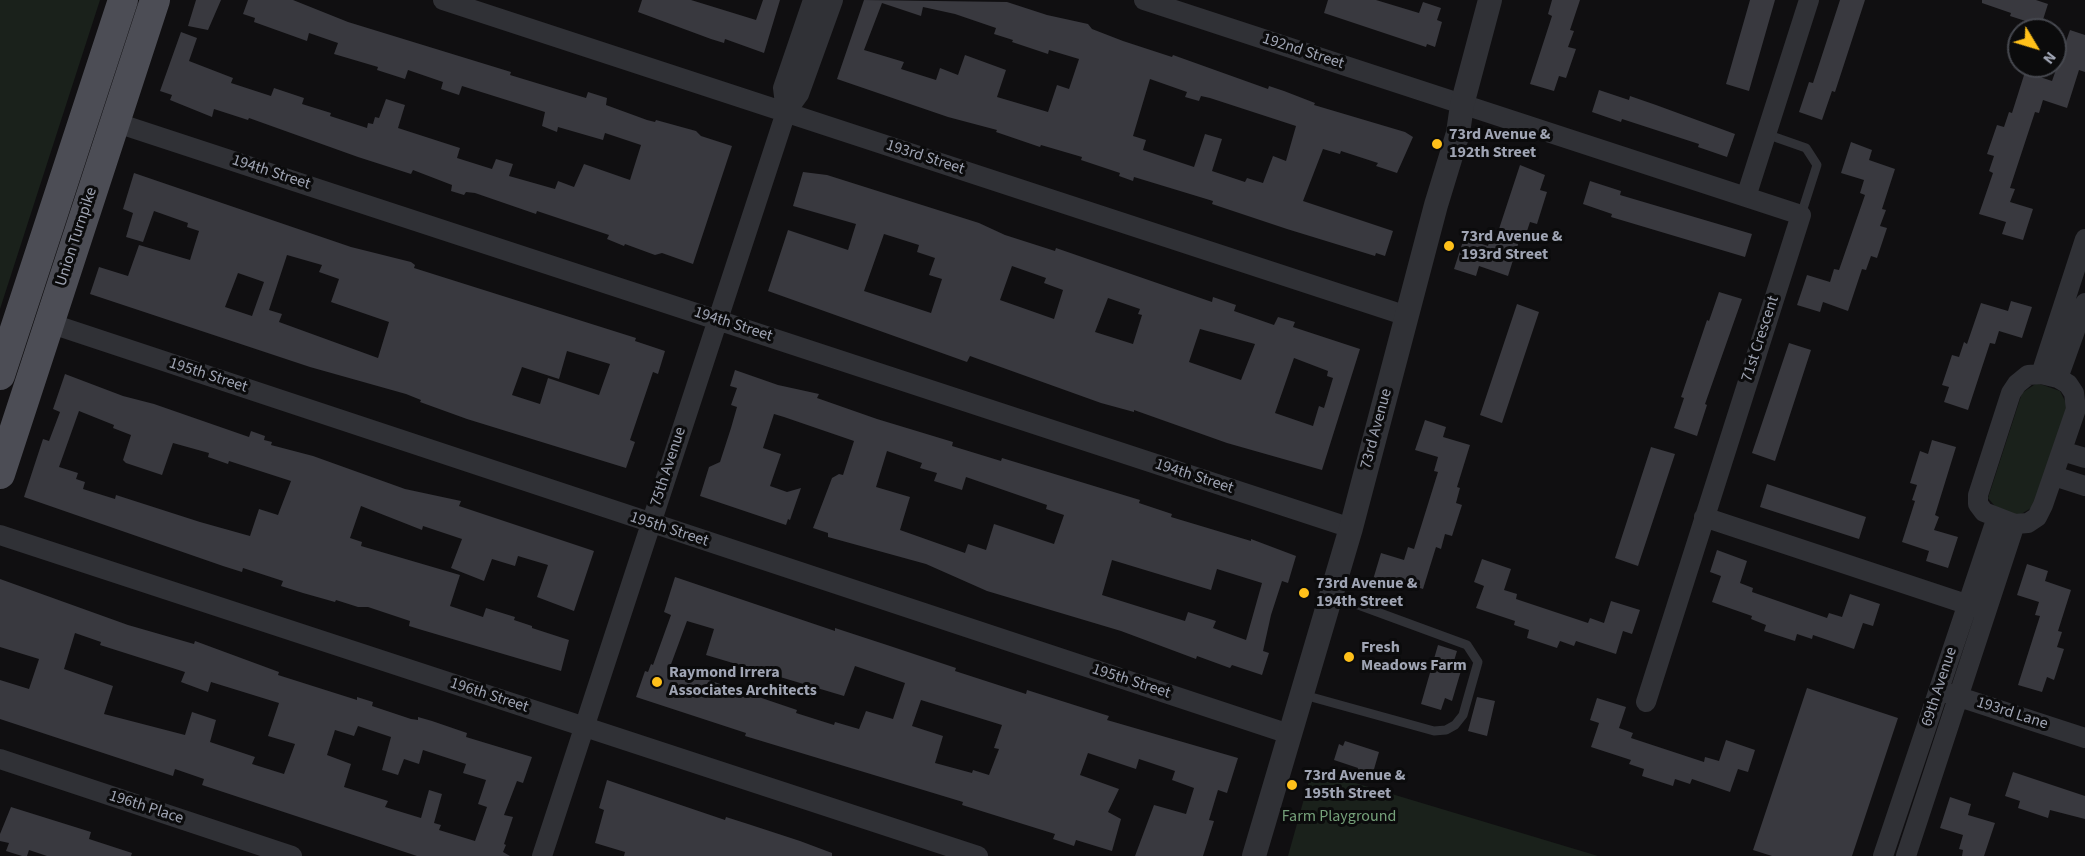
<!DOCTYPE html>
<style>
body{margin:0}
#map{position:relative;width:2085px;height:856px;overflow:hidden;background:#100f11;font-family:"Source Sans 3",sans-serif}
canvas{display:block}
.north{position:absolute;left:2007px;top:18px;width:60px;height:60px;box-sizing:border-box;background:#0b0b0c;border:2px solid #46484f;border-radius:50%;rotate:128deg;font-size:16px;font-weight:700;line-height:24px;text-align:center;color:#9fa4b3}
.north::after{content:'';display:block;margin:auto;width:21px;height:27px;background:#ffc01a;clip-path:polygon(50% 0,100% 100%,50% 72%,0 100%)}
</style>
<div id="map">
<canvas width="2085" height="856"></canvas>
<div class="north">N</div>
</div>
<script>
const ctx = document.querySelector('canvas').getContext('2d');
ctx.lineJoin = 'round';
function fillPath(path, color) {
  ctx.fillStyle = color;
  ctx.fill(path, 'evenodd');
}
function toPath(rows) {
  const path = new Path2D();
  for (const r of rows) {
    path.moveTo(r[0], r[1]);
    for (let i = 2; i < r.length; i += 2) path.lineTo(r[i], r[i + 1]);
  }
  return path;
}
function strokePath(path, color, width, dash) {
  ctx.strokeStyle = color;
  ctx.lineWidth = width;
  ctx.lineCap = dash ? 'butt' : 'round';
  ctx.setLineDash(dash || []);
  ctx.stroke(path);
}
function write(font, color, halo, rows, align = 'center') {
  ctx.font = font + ' "Source Sans 3",sans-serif';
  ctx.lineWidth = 6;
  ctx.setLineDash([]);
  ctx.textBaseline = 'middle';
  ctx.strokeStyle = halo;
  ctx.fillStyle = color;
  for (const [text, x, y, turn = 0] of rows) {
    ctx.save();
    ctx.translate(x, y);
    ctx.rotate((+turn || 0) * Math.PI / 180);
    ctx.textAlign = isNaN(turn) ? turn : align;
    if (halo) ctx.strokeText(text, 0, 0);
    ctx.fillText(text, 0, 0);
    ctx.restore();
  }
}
fillPath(toPath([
 [0,0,100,0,0,309],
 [2037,383,2060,391,2068,407,2036,505,2018,516,1998,510,1988,498,2022,393],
 [1312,770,1598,856,1288,856]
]), '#1a211b');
fillPath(toPath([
 [196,0,221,0,208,30,188,26],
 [248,0,293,0,348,22,511,72,510,75,586,98,588,92,607,98,606,105,647,120,655,122,656,120,696,131,701,136,732,146,693,264,662,253,655,255,625,244,624,246,607,239,609,235,537,211,536,214,475,193,466,192,464,195,451,191,452,185,413,170,411,174,358,157,249,118,248,120,214,109,212,117,170,100,172,95,160,91,181,32,197,38,189,61,233,78,231,83,271,96,274,88,304,98,302,104,331,113,330,116,367,128,368,123,373,124,375,117,379,118,386,99,405,105,398,128,460,148,457,158,492,169,496,159,513,164,509,176,555,189,558,181,574,187,584,164,630,180,641,145,605,133,603,140,558,127,557,132,542,126,545,112,462,86,459,95,441,89,443,82,408,70,405,79,377,70,378,67,334,54,338,43,309,33,307,41,254,22,255,18,243,14],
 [642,0,691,0,756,20,763,0,780,0,764,53,725,39,724,43,711,39,638,12],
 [864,0,1007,2,1047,15,1088,24,1092,29,1123,41,1172,57,1173,55,1268,89,1269,86,1284,91,1315,103,1314,105,1405,132,1413,137,1397,173,1376,166,1378,163,1341,151,1340,154,1323,149,1303,201,1393,231,1385,256,1376,253,1375,256,1287,229,1212,204,1213,201,1134,177,1133,181,1119,176,1120,173,1081,160,1082,157,1041,145,1040,147,996,132,997,130,948,117,837,79],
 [882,3,921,16,923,7,955,14,996,28,994,34,1013,40,1012,42,1048,54,1049,50,1079,59,1069,89,1057,85,1048,112,997,97,1006,70,965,55,958,75,940,68,936,80,901,69,904,62,864,50],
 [1150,79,1187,92,1185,97,1199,101,1201,96,1210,98,1296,126,1286,161,1273,156,1263,183,1247,178,1245,182,1212,171,1222,139,1205,134,1194,167,1143,150,1146,140,1133,136],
 [1328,0,1376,0,1419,13,1423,2,1441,8,1437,20,1442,22,1435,47,1427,44,1426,47,1324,13],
 [1552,0,1580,0,1570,30,1574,31,1568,47,1576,49,1566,78,1559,76,1554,91,1530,84,1552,16,1548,14],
 [1750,0,1775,0,1749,91,1726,84],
 [1840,0,1865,0,1835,92,1832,91,1822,120,1799,112,1809,82,1813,83],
 [1982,0,2036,0,2048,4,2041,26,2010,16,2011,13,1982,3],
 [2070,30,2085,35,2085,72,2079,70,2067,108,2043,100,2039,113,2035,112,2010,188,2015,189,2010,202,2033,209,2023,240,2002,234,2006,222,1979,214,1993,173,1989,171,1994,156,1987,154,1997,125,2004,127,2009,112,2012,113,2025,72,2052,81],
 [1599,90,1629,100,1630,96,1656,105,1735,134,1727,157,1698,147,1699,144,1622,119,1621,122,1592,112],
 [1851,142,1872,150,1869,160,1895,169,1882,209,1886,210,1880,226,1887,228,1877,258,1871,256,1866,270,1862,269,1848,311,1823,302,1820,312,1797,305,1807,275,1830,282,1834,269,1839,270,1865,195,1860,193,1864,180,1841,173],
 [1520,165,1545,175,1540,190,1547,192,1537,224,1530,222,1525,237,1521,235,1508,276,1479,266,1476,276,1454,269,1464,238,1488,246,1492,233,1497,235],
 [803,172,827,175,979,223,1005,235,1055,251,1056,248,1212,302,1213,297,1236,305,1234,311,1274,325,1278,317,1295,322,1293,327,1360,349,1322,470,1227,443,1134,410,1134,412,1101,403,970,356,967,362,768,291,788,230,848,250,856,224,793,206],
 [884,234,919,245,917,252,935,258,929,275,942,279,931,313,864,291],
 [1012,266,1046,278,1044,283,1063,290,1054,319,1000,300],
 [1108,298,1140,309,1138,314,1142,315,1133,344,1095,332],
 [1200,329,1255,344,1241,380,1189,362],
 [1294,358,1328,371,1327,376,1333,378,1324,408,1319,406,1313,426,1275,413],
 [134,173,351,247,411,262,415,265,414,268,636,338,635,341,665,351,658,374,653,372,630,440,635,442,626,468,467,419,420,402,421,400,406,394,310,367,90,294,99,267,128,276,139,245,190,260,199,231,187,227,188,223,154,211,143,242,126,237,133,213,123,209],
 [287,255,322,265,319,272,339,279,331,302,389,322,378,358,279,322,282,314,269,310],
 [238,273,264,282,252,316,225,307],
 [567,351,610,364,599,395,548,378,540,404,512,395,522,367,559,379],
 [1590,181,1621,191,1620,195,1752,234,1745,257,1611,217,1612,214,1583,204],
 [1719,292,1742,299,1705,404,1707,405,1697,436,1674,428,1684,398,1681,397,1707,320,1709,321],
 [2011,301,2032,307,2022,338,1999,331,1995,344,1990,343,1968,410,1944,402,1949,387,1942,385,1952,355,1959,357,1964,342,1967,344,1981,303,2008,311],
 [1517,304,1539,312,1502,423,1480,415],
 [1789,343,1811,350,1775,461,1752,453],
 [735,370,778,385,819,394,817,398,877,419,953,442,952,446,1001,461,1002,458,1140,500,1139,503,1172,514,1171,517,1251,541,1251,539,1296,556,1288,583,1282,581,1271,615,1263,651,1269,653,1262,675,1232,665,1230,668,1197,656,1196,659,1121,631,987,591,926,564,828,537,828,533,813,528,832,478,839,474,843,475,854,441,784,417,774,414,763,448,781,454,770,486,787,492,801,488,790,520,788,519,786,525,700,496,709,467,720,462,731,428,737,407,731,405,737,388,730,386],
 [887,451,922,463,920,468,937,473,934,481,962,490,966,477,1047,505,1046,509,1064,515,1054,544,994,524,986,550,968,544,965,553,900,530,910,497,876,487],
 [1112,560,1211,590,1217,569,1262,583,1246,640,1213,628,1216,621,1188,612,1185,621,1102,595],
 [65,374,123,396,154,404,249,437,251,431,265,436,264,440,272,442,271,445,313,456,405,489,461,501,459,506,594,551,574,611,537,597,548,565,518,556,515,566,492,559,484,581,451,568,462,539,423,526,422,530,361,506,350,538,362,542,361,546,460,575,450,606,483,617,486,608,515,617,514,620,532,626,532,628,569,640,561,671,422,630,409,626,410,621,368,607,358,607,336,600,335,602,303,593,281,586,283,581,243,568,242,572,223,566,24,497,43,439,49,441,60,412,53,409],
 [79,411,114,425,113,428,131,435,123,460,126,463,162,475,173,443,209,453,208,457,228,464,229,461,291,481,278,515,259,509,250,536,200,522,116,495,115,499,83,489,85,482,76,479,78,473,59,467],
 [1425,420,1446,427,1443,437,1470,445,1457,487,1460,488,1456,503,1462,505,1452,536,1445,534,1441,549,1436,547,1423,589,1396,580,1393,590,1372,583,1381,553,1404,560,1408,547,1414,549,1438,472,1434,471,1438,457,1415,450],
 [1932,440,1956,447,1935,515,1939,517,1934,530,1958,537,1948,568,1926,561,1929,551,1902,542,1915,501,1912,500,1917,485,1910,483,1920,451,1928,454],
 [1651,447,1675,454,1638,566,1615,558],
 [1767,484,1866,517,1859,539,1760,507],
 [1717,550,1747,561,1740,583,1753,588,1752,592,1827,618,1829,613,1842,617,1850,594,1880,604,1873,626,1863,623,1854,649,1813,635,1812,639,1797,634,1795,641,1764,631,1766,625,1751,619,1752,616,1712,602,1721,576,1710,572],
 [1482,559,1511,569,1504,590,1517,594,1516,599,1588,623,1590,618,1604,623,1611,601,1640,610,1632,634,1623,631,1616,654,1576,641,1574,646,1560,641,1557,648,1527,638,1529,630,1514,625,1515,621,1476,608,1484,586,1474,582],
 [2027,564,2048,571,2045,581,2071,590,2058,631,2062,632,2057,647,2064,649,2054,680,2047,677,2042,692,2018,685,2040,616,2035,615,2039,602,2017,595],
 [675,577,835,631,835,628,890,646,956,668,955,671,1026,694,1027,690,1109,716,1107,720,1238,758,1227,793,1218,790,1209,820,1214,821,1203,856,1135,856,1154,805,1186,814,1194,788,1172,780,1175,771,1139,759,1136,769,1088,753,1080,775,1119,789,1108,812,1121,819,1112,851,1076,840,1074,846,1053,839,1055,834,962,805,963,802,745,736,746,733,636,697,645,671,648,672,651,664,653,665,671,615,664,612],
 [687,621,714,629,706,655,844,696,855,666,905,683,893,719,866,711,859,729,835,722,834,725,796,713,797,710,670,667],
 [921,700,1002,725,994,748,999,749,989,775,973,770,972,773,935,763,943,736,912,726],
 [0,579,128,625,194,644,195,641,279,672,278,675,357,700,357,697,373,702,372,706,411,719,418,720,418,717,432,721,467,733,466,737,532,757,523,783,517,781,504,815,513,817,504,844,506,845,503,852,510,856,417,856,202,785,204,779,175,769,173,776,0,719,0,680,29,689,39,659,0,647],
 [75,633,101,642,100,645,185,672,181,682,208,692,211,682,279,703,268,736,295,744,284,774,252,764,255,757,210,742,216,720,192,712,185,735,104,714,113,686,64,669],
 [358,726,391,737,382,770,398,775,404,759,419,764,423,750,466,764,463,773,486,780,478,804,487,807,475,841,439,830,441,825,434,823,442,794,429,790,421,818,385,807,388,801,344,787,351,764,327,755,335,730,354,736],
 [1438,645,1457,651,1454,661,1463,664,1452,701,1445,698,1441,710,1421,704],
 [1807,688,1898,718,1852,856,1772,856,1753,850],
 [1477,697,1495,701,1487,736,1468,731],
 [1597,698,1626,707,1619,728,1633,733,1631,738,1704,762,1705,757,1719,761,1726,740,1755,750,1748,772,1738,769,1730,792,1692,779,1690,784,1675,779,1673,786,1642,776,1644,769,1629,764,1631,760,1591,747,1599,723,1590,720],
 [1345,741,1379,752,1370,783,1356,778,1358,768,1334,760,1339,744,1343,746],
 [2013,772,2085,796,2085,819,2050,810,2048,818,2018,808,2020,801,2005,796],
 [607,780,725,820,726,817,748,824,800,841,832,853,832,856,624,856,625,852,595,843,604,810,599,808],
 [1950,797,1971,804,1968,815,1995,823,1984,856,1962,856,1963,850,1959,849,1963,835,1940,828],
 [11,807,91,832,89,839,132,853,131,856,47,856,29,850,27,856,22,856,6,851,9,843,0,841,0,834]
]), '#39393f');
strokePath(toPath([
 [1766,134,1806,148,1817,165,1801,215],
 [1304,695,1434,731,1446,730,1455,725,1463,715,1478,662,1467,645,1331,595]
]), '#303136', 9);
strokePath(toPath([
 [443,0,1407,316],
 [1144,0,1801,215,1646,702],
 [786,112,783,88,813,0],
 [114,122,1351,528],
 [1746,197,1809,0],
 [49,323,1289,734],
 [2041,374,2058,378,2068,384,2074,393,2076,409,2043,505,2037,517,2028,523,2015,524,1984,512,1978,504,1978,495,2011,393,2017,384,2028,375,2041,374],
 [2041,374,2085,239],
 [2058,378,2085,303],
 [2062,451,2085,458],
 [2054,476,2085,486],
 [1704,517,1978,608],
 [0,535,978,856],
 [1947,693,2085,738],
 [0,759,292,856],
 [542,856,786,112,799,94,833,0],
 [1883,856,1997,517],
 [1906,856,2015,524]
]), '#303136', 20);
strokePath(toPath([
 [1254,856,1351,528,1436,205,1458,133,1462,105,1490,0]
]), '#303136', 24);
strokePath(toPath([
 [0,375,123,0],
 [0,474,155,0]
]), '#4c4d55', 30);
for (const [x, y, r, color] of [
 [1437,144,6,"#ffc01a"],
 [1449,246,6,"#ffc01a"],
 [1304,593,6,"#ffc01a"],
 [1349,657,6,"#ffc01a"],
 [657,682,6,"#ffc01a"],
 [1292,785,6,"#ffc01a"]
]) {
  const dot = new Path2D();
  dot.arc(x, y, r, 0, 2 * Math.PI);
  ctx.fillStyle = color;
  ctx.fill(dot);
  strokePath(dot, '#0b0b0c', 2);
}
write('16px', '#9fa4b3', '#0b0b0c', [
 ["192nd Street",1303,52,18],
 ["193rd Street",925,158,18],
 ["194th Street",271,173,18],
 ["Union Turnpike",77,237,-72],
 ["194th Street",733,325,18],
 ["71st Crescent",1761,339,-72],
 ["195th Street",208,376,18],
 ["73rd Avenue",1377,429,-75],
 ["75th Avenue",669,467,-72],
 ["194th Street",1194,477,18],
 ["195th Street",669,530,18],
 ["195th Street",1131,682,18],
 ["69th Avenue",1940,687,-72],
 ["196th Street",489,696,18],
 ["193rd Lane",2012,714,18],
 ["196th Place",146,808,18]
]);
write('bold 16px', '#9fa4b3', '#0b0b0c', [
 ["73rd Avenue &",1449,135],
 ["192th Street",1449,153],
 ["73rd Avenue &",1461,237],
 ["193rd Street",1461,255],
 ["73rd Avenue &",1316,584],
 ["194th Street",1316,602],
 ["Fresh",1361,648],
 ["Meadows Farm",1361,666],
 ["Raymond Irrera",669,673],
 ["Associates Architects",669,691],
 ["73rd Avenue &",1304,776],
 ["195th Street",1304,794]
], 'left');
write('16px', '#75a07a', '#0b0b0c', [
 ["Farm Playground",1339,817]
]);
</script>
